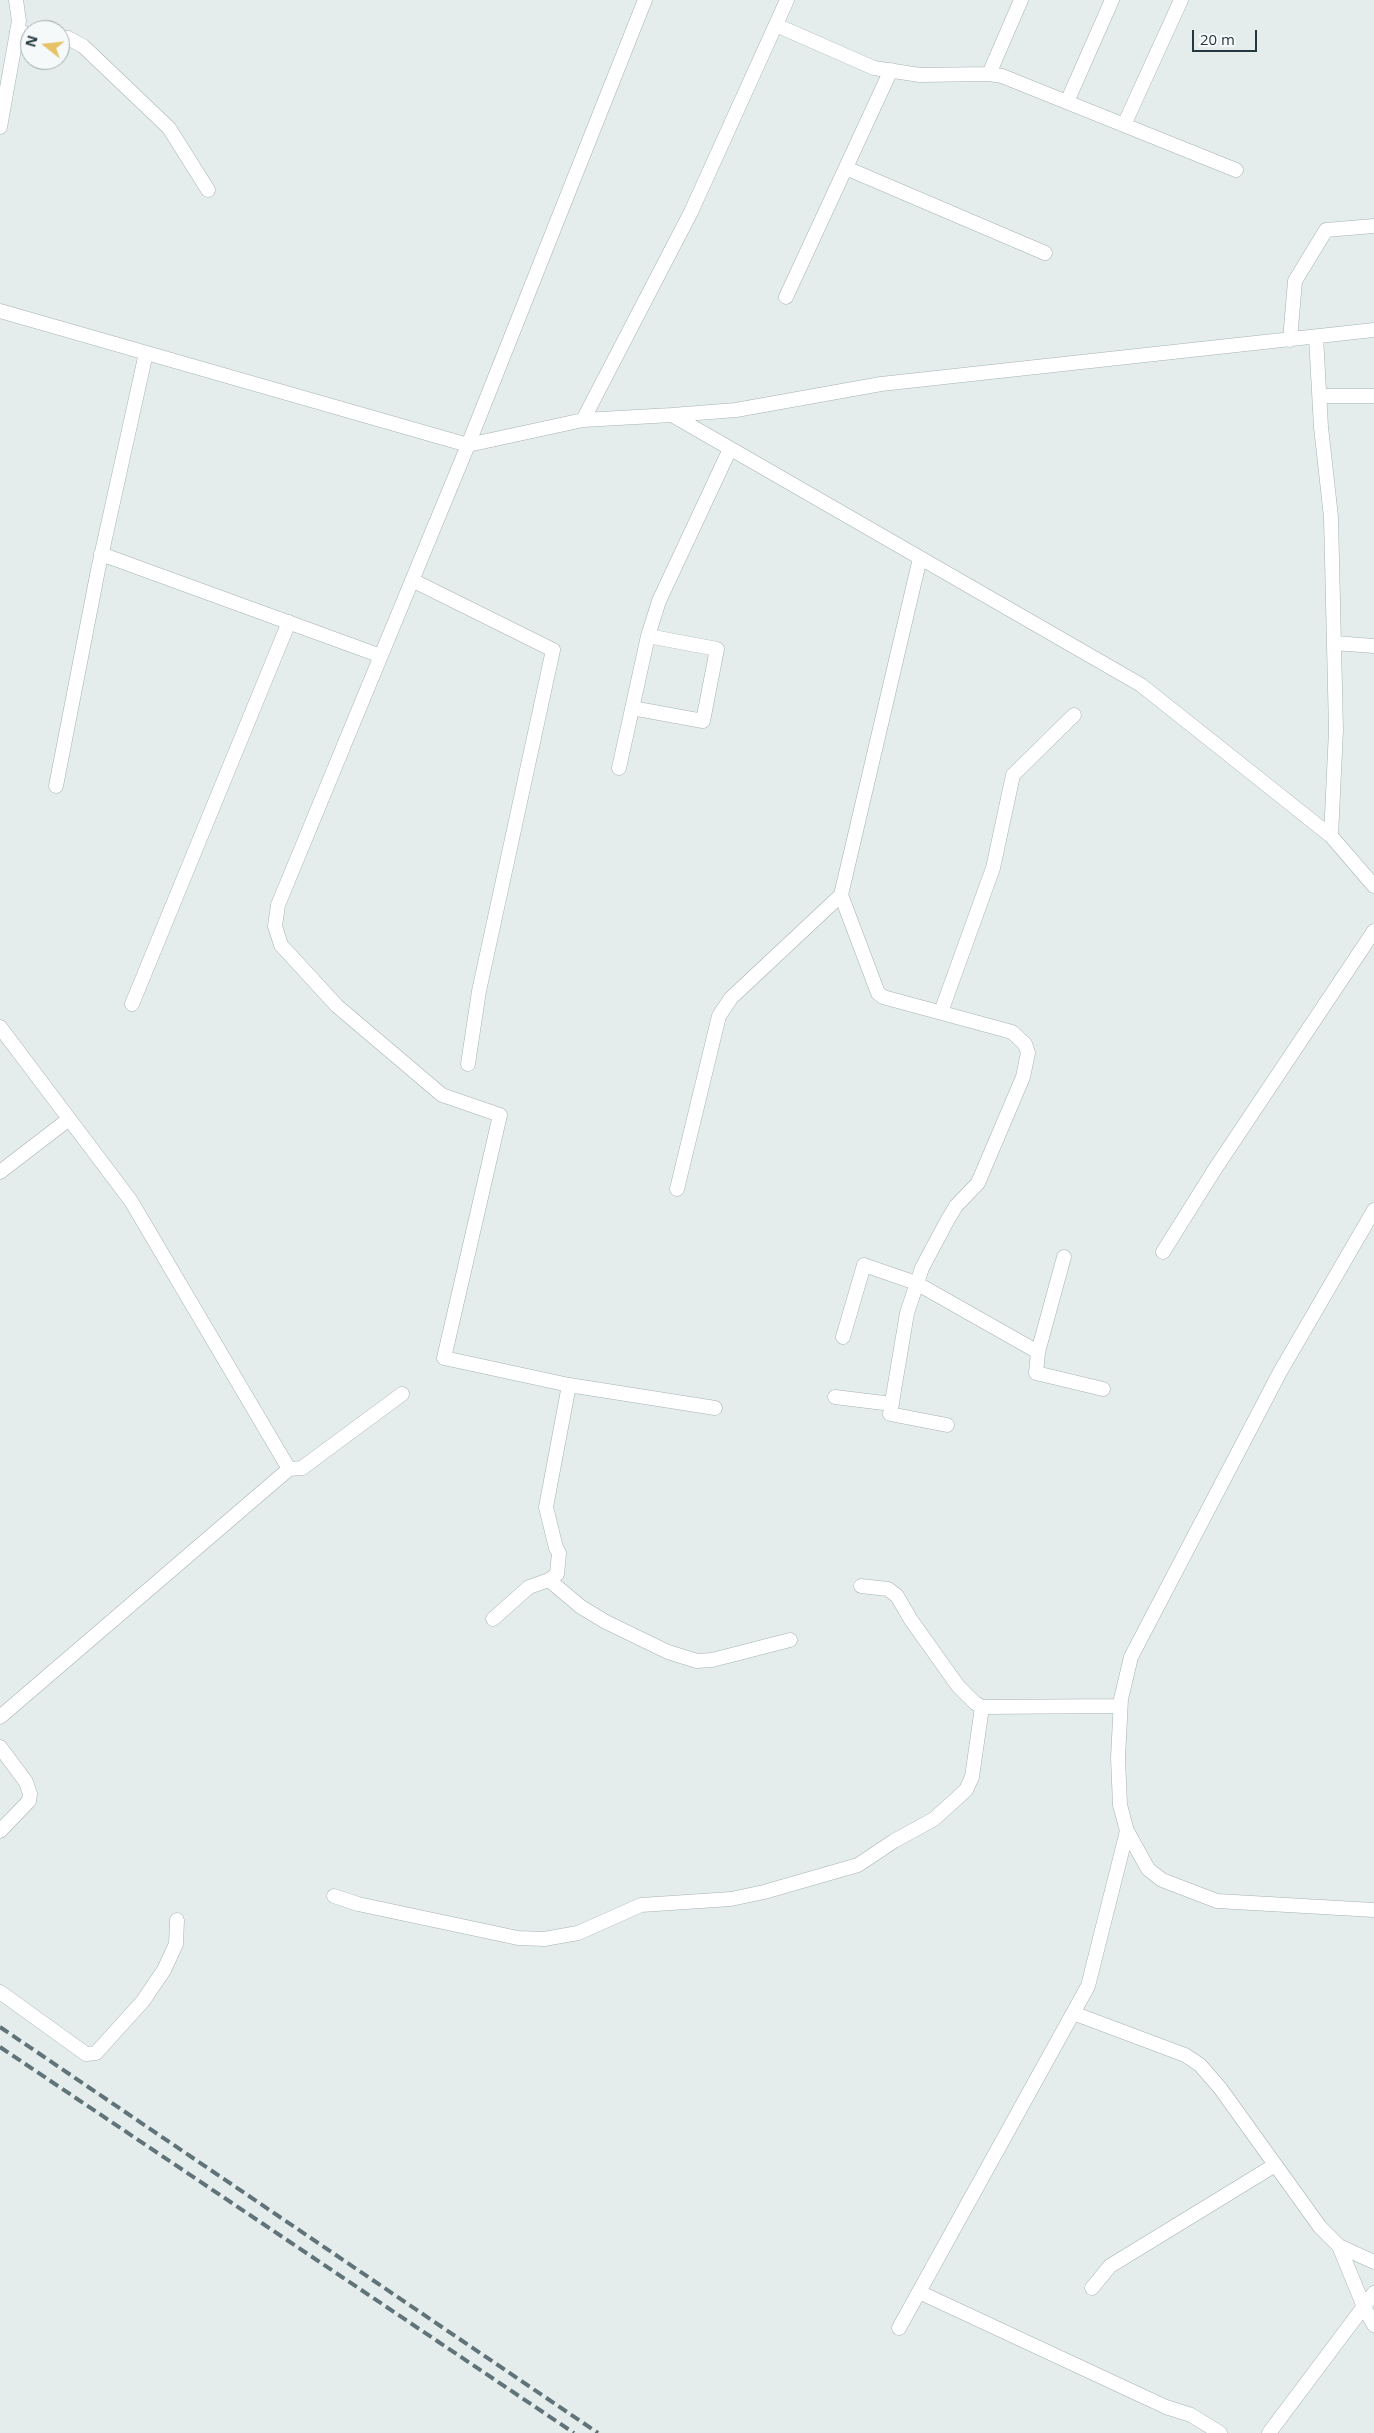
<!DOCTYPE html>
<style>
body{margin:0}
#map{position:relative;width:1374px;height:2433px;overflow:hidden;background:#e4ecec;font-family:"Open Sans",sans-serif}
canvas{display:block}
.north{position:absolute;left:20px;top:20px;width:50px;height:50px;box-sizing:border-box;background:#f5f9f9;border:1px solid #a2acae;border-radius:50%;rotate:286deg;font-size:14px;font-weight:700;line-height:20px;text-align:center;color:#25383d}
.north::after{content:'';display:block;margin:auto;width:18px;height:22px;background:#e6c368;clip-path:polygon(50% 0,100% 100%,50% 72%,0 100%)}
.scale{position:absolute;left:1192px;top:30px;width:65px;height:22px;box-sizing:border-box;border:2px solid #25383d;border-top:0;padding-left:6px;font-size:15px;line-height:18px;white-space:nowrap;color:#25383d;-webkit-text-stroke:4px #f5f9f9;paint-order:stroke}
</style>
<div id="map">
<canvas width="1374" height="2433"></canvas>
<div class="north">N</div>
<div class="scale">20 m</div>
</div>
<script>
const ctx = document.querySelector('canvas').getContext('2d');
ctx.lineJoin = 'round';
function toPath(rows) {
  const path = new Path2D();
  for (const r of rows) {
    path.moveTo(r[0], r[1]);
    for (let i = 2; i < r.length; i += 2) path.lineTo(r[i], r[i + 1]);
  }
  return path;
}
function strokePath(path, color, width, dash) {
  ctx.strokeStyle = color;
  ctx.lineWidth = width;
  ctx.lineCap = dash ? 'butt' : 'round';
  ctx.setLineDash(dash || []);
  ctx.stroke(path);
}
const minor = toPath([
 [645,0,468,445,278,905,275,926,281,945,337,1006,442,1095,500,1115,444,1358,569,1385,715,1408],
 [776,25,874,68,920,75,989,74,1002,76,1236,170],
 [17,32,30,34],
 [60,37,68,38,83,46,169,128,208,190],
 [989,74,1021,0],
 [1067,102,1112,0],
 [1124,125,1181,0],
 [846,168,1045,253],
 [786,297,891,70],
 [0,311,468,445,583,420,672,415,1141,685,1331,836,1374,886],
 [1316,337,1321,427,1331,517,1336,730,1331,836],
 [1290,340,1295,281,1326,230,1374,226],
 [1320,396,1374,396],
 [672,415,736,410,881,384,1374,330],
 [583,420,691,212,787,0],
 [101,554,381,656],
 [920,558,841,895,878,993,883,997,1012,1032,1025,1044,1028,1053,1023,1077,978,1183,956,1206,947,1221,922,1268,907,1313,890,1414,947,1425],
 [412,580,553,650,479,991,468,1064],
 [1334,643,1374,646],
 [632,708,703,721,717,649,648,636],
 [619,768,648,636,659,601,730,449],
 [56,786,98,570,146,353],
 [132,1004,289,622],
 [941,1012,993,868,1013,775,1074,715],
 [0,1027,131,1201,289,1469],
 [0,1172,69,1119],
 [677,1189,719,1016,731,998,841,895],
 [1374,1210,1280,1372,1131,1657,1121,1699,1118,1758,1120,1805,1127,1831,1148,1869,1162,1880,1217,1901,1374,1910],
 [1163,1252,1215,1169,1374,931],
 [1064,1257,1038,1352,1036,1373,1103,1389],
 [843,1337,864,1265,916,1283,1038,1352],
 [835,1397,892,1404],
 [549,1580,581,1607,606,1622,668,1652,697,1661,712,1660,790,1640],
 [861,1586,888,1589,897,1596,911,1620,958,1686,975,1703,982,1707,1120,1706],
 [493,1619,529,1587,549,1580,557,1574,559,1553,556,1548,546,1507,569,1385],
 [0,1717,289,1469,302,1468,402,1394],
 [0,1747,26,1782,30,1794,29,1801,0,1831],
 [334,1896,358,1904,518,1938,544,1939,578,1933,641,1905,731,1899,764,1892,858,1865,894,1841,934,1819,966,1790,972,1777,982,1707],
 [0,1992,86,2054,96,2053,143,2001,164,1970,176,1944,177,1920],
 [1073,2013,1185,2055,1200,2065,1220,2088,1320,2227,1339,2246,1374,2262],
 [1339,2246,1364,2307,1374,2325],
 [1092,2288,1110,2266,1275,2165],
 [919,2292,1166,2407,1191,2415,1220,2433],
 [899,2328,1088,1986,1127,1831],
 [1269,2433,1374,2293]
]);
const tertiary = toPath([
 [0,127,19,21,16,0]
]);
strokePath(minor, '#a7b2b4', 15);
strokePath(tertiary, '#a7b2b4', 15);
strokePath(minor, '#fff', 14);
strokePath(tertiary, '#fff', 14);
strokePath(toPath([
 [0,2027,598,2433],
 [0,2047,574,2433]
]), '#607378', 4, [10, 5]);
</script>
